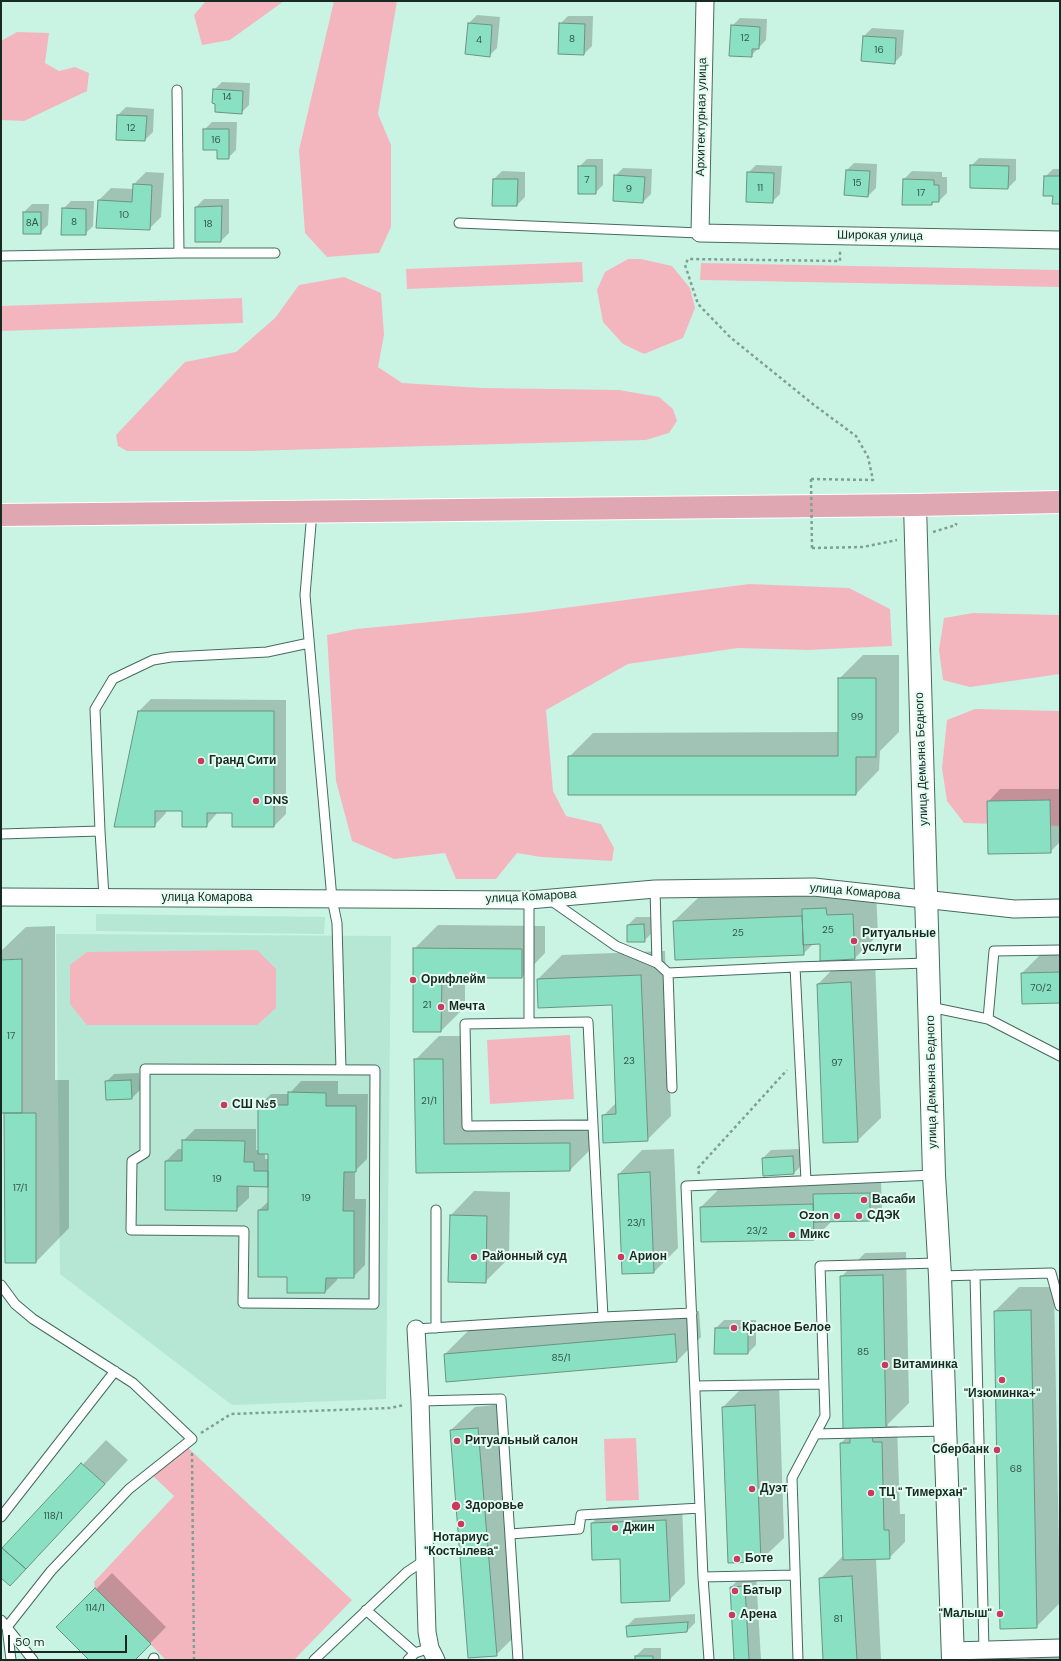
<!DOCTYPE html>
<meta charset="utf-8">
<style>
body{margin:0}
#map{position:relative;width:1061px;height:1661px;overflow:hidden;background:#c9f4e4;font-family:"DM Sans",sans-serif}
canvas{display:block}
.frame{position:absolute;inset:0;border:2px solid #182923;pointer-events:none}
.scale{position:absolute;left:8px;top:1635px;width:119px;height:18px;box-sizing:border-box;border:2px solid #182923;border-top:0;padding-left:5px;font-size:12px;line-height:14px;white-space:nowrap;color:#182923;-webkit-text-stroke:3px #e4fdf3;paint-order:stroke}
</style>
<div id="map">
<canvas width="1061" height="1661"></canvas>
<div class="frame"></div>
<div class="scale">50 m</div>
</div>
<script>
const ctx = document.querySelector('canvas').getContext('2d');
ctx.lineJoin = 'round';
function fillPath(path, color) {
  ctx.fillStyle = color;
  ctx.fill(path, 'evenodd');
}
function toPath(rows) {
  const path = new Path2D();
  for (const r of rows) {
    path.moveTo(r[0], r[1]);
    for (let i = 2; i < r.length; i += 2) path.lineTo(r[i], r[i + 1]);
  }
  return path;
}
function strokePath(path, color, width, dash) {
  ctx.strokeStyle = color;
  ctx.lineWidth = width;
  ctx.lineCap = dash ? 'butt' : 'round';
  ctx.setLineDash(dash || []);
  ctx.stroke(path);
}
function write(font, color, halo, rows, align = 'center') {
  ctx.font = font + ' "DM Sans",sans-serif';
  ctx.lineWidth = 4;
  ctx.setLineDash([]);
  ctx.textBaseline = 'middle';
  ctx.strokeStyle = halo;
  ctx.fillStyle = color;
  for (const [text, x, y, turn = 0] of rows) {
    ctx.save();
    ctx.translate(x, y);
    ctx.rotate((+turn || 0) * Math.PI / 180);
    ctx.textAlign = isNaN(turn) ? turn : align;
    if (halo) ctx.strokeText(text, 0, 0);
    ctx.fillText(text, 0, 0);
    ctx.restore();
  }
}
fillPath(toPath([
 [96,914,325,917,324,934,96,931],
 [56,934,391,936,386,1399,232,1405,60,1274]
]), '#b5e7d4');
fillPath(toPath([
 [206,1,284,1,230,40,202,45,194,15],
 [334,1,397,1,378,114,391,145,391,227,379,253,327,257,305,233,299,150],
 [17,32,49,33,45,63,59,71,75,67,89,73,87,91,24,121,1,120,1,41],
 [628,259,641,259,672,266,690,288,695,308,683,338,644,354,623,344,603,322,597,290,605,272],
 [582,262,583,282,407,289,406,269],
 [701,263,1060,270,1060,287,700,280],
 [344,277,381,293,384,335,378,367,402,383,482,388,619,390,659,397,673,409,677,421,669,433,646,440,248,451,127,451,118,446,116,435,185,362,236,352,275,318,299,285],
 [242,298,243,323,1,331,1,306],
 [749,584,849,588,890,609,892,646,808,650,738,648,628,664,546,710,553,791,566,816,601,824,614,848,612,861,541,857,517,853,496,879,456,879,445,853,394,859,352,841,336,781,327,635,356,629,525,613],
 [973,613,1060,615,1060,674,970,687,943,680,939,650,944,618],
 [975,709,1060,711,1060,826,964,823,947,801,942,768,947,720],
 [257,950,276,969,276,1008,257,1025,87,1025,70,1004,70,965,87,952],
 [570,1035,574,1099,490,1104,487,1040],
 [636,1438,639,1500,606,1501,604,1439],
 [187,1447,352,1600,294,1660,166,1660,95,1588,94,1582,174,1496,153,1476]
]), '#f4b6be');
fillPath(toPath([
 [477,15,500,17,497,48,489,56,469,23],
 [568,16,593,16,592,46,584,54,560,24],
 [740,18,767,19,766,40,751,56,732,26],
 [872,28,904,30,902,55,894,63,864,36],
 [222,82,250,83,249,105,241,113,214,90],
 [126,107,154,109,153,132,145,140,118,115],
 [212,122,237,122,236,150,228,158,218,149,204,130],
 [979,158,1016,159,1016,180,1008,188,971,166],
 [587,159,603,159,603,185,595,193,579,167],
 [854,163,877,164,876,188,868,196,847,170],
 [756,165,782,166,780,194,772,202,748,173],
 [623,168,652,169,651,194,643,202,615,176],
 [1053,169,1060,169,1060,203,1054,195,1045,177],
 [502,171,525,172,525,197,517,205,494,179],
 [912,171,942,172,942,177,947,177,947,193,939,201,935,201,931,204,904,179],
 [146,172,164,173,161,217,149,229,99,200,111,188,134,189,134,184],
 [204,199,229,199,229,233,221,241,196,241,196,207],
 [71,201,94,201,93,226,85,234,63,209],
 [32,204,49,204,48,225,40,233,24,212],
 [863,655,899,655,899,732,880,751,879,770,856,794,569,757,593,733,839,732,839,679],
 [151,699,286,700,286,814,274,826,233,812,218,812,206,826,183,810,166,810,166,813,154,826,139,711],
 [1000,789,1060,789,1060,842,1050,852,988,802],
 [876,891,878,935,853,960,875,959,881,1118,857,1141,824,1142,818,984,843,959,821,943,814,943,803,954,674,921,698,898],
 [636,917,652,917,652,933,644,941,628,925],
 [438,925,545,926,545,953,522,977,465,977,465,1007,441,1031,414,949],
 [55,926,55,1080,69,1080,69,1228,36,1262,5,1112,1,1112,1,951,26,927],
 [1046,949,1060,949,1060,1002,1022,973],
 [665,951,671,1116,647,1140,603,1116,617,1102,613,1004,538,979,562,955],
 [439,1036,466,1036,467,1121,594,1119,594,1146,570,1170,417,1172,415,1060],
 [139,1073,140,1090,132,1098,106,1082,114,1074],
 [301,1081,338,1081,338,1094,368,1094,367,1159,355,1171,355,1199,366,1199,365,1265,353,1277,337,1277,337,1280,325,1292,288,1276,259,1210,269,1201,269,1186,249,1185,249,1198,236,1210,166,1161,178,1149,183,1149,183,1141,195,1129,256,1129,256,1150,259,1150,259,1106,271,1094,289,1094],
 [265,1153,269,1153,269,1159,265,1159],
 [674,1149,678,1248,654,1272,619,1174,642,1150],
 [801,1149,802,1165,794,1173,763,1158,771,1150],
 [881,1181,882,1208,870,1220,832,1221,814,1239,701,1207,725,1183],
 [474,1191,510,1192,509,1258,485,1282,451,1215],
 [906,1252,909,1403,888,1424,888,1426,897,1426,900,1514,905,1514,905,1542,889,1558,876,1558,881,1660,824,1660,820,1579,844,1555,841,1443,857,1427,841,1277,865,1253],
 [1019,1287,1054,1287,1060,1603,1036,1627,995,1311],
 [699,1311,701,1337,677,1361,447,1381,445,1354,469,1330],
 [724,1320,756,1320,756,1345,748,1353,716,1328],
 [779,1382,784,1538,760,1561,723,1407,747,1383],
 [502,1404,520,1631,496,1655,451,1430,475,1407],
 [106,1440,128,1460,34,1560,1,1577,1,1551],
 [682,1504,685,1584,669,1600,620,1558,592,1523,608,1507],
 [112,1573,166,1627,134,1660,91,1660,58,1627],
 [756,1574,761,1660,735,1660,731,1587,743,1575],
 [695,1614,695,1623,687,1631,627,1626,635,1618],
 [644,1648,661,1648,661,1660,636,1660,636,1656],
 [1035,1651,1060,1651,1060,1660,1026,1660]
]), '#0003');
const building = toPath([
 [468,23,492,25,490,57,465,54,468,23],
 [559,23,585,24,584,55,558,54,559,23],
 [731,25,760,27,759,49,752,49,752,57,729,56,731,25],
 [863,36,896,38,895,64,861,61,863,36],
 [213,89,243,91,242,114,215,112,215,104,212,103,213,89],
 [117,115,147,116,145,141,116,140,117,115],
 [203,129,229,129,229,159,217,159,217,150,203,150,203,129],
 [970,165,1009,166,1008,189,970,188,970,165],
 [578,166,596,166,596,194,578,194,578,166],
 [846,170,870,171,868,197,844,195,846,170],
 [747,172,774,173,773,203,746,202,747,172],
 [614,175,645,177,643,203,613,201,614,175],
 [1044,176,1060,176,1060,204,1052,204,1053,196,1043,196,1044,176],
 [493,179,518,179,517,206,492,206,493,179],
 [903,179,934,180,934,185,939,185,939,202,932,202,932,205,902,205,903,179],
 [133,184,152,185,150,230,96,228,98,200,132,202,133,184],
 [222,206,221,242,195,242,195,207,222,206],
 [62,208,86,209,86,235,61,235,62,208],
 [23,212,41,212,41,234,23,234,23,212],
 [838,678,876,678,876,757,856,757,856,795,568,795,568,756,838,756,838,678],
 [138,711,274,711,274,827,232,827,232,813,207,813,207,827,182,827,182,811,155,811,155,827,114,827,138,711],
 [1050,800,1051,853,988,854,987,801,1050,800],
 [826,908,827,915,853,914,855,959,820,961,820,944,803,945,802,909,826,908],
 [802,916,804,955,675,960,673,921,802,916],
 [644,924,645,942,627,942,627,925,644,924],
 [413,948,522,949,522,978,442,978,441,1032,413,1032,413,948],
 [22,959,22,1113,1,1113,1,960,22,959],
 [1060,972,1060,1003,1022,1004,1021,973,1060,972],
 [641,975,648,1141,603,1143,602,1115,616,1114,612,1005,538,1008,537,979,641,975],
 [851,982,858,1142,823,1143,817,984,851,982],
 [414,1059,443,1059,444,1144,570,1143,570,1171,416,1173,414,1059],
 [131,1080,132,1099,106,1100,105,1081,131,1080],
 [288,1092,326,1093,326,1106,356,1106,356,1172,344,1172,343,1211,354,1211,354,1278,326,1278,325,1293,287,1293,287,1277,258,1277,258,1210,268,1210,268,1154,258,1154,258,1105,288,1105,288,1092],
 [4,1113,36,1113,36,1263,5,1263,4,1113],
 [182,1140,245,1141,244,1162,254,1162,254,1171,268,1171,268,1187,237,1186,237,1211,165,1210,165,1161,182,1161,182,1140],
 [793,1156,794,1174,763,1176,762,1158,793,1156],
 [650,1172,654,1273,622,1274,618,1174,650,1172],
 [870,1193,870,1221,814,1222,813,1194,870,1193],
 [813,1204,814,1240,701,1242,700,1207,813,1204],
 [450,1215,487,1216,486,1283,448,1282,450,1215],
 [883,1275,886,1428,843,1429,840,1276,883,1275],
 [1031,1310,1037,1628,1000,1629,994,1311,1031,1310],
 [715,1328,748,1328,748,1354,714,1354,715,1328],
 [675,1334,677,1362,446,1382,444,1354,675,1334],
 [755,1405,761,1562,728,1563,722,1407,755,1405],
 [478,1428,497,1656,468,1658,450,1430,478,1428],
 [872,1436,873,1442,882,1442,884,1530,889,1530,890,1559,843,1560,840,1443,850,1443,850,1437,872,1436],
 [81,1463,105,1484,26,1569,2,1548,81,1463],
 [666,1520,670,1601,621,1603,620,1559,592,1560,591,1523,666,1520],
 [2,1548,26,1569,10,1586,1,1578,1,1549,2,1548],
 [852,1576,857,1660,823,1660,819,1578,852,1576],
 [745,1586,749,1660,734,1660,730,1587,745,1586],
 [95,1588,151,1644,135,1660,89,1660,56,1627,95,1588],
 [688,1622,687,1632,627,1637,626,1626,688,1622],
 [635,1656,653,1656,653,1660,635,1660,635,1656]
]);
fillPath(building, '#8ae0c3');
strokePath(building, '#6b9384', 1);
const service = toPath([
 [459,223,700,233],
 [179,253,275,253],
 [1,256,179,253,177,90],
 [312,512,305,595,332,899,337,923,341,1070],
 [100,831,95,709,113,679,153,660,171,657,267,652,309,643],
 [1,834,100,831,104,897],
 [655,889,657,963,668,973,795,967,806,1181],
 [549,899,616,946,657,963],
 [795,967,928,963],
 [668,973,672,1088],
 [930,1007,988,1019,1060,1056],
 [988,1019,994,951,1060,950],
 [529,1023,529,900],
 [145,1069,375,1070,374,1304,243,1303,244,1231,131,1230,132,1161,145,1153,145,1069],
 [593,1125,467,1126,465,1024,588,1022,593,1125,603,1317],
 [975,1275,984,1650],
 [940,1276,1051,1273,1060,1306],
 [1,1285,15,1304,33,1319,133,1383,192,1439,129,1489,51,1571,7,1627,11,1660],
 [436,1328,436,1210],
 [416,1329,603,1317,692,1313],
 [695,1386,824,1384],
 [420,1401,501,1399,518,1660],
 [815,1434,945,1431],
 [1,1517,115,1371],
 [510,1534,579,1529,581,1515,700,1508],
 [703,1577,795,1575],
 [366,1610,415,1653],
 [1,1620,33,1660],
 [153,1660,154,1658],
 [314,1660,407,1572,425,1560],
 [408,1660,415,1653,421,1651],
 [709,1660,703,1577,686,1186,934,1175],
 [798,1660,792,1478,825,1416,820,1266,939,1263]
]);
const minor = toPath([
 [705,1,700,233,1060,240],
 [1,897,529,900,655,889,814,887,1014,909,1060,908],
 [416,1329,420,1401,427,1632,430,1648,436,1660],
 [952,1651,1060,1648]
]);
const tertiary = toPath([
 [915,505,934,1175,940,1276,953,1660]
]);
const primary = toPath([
 [1,515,915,505,1060,502]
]);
strokePath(service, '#456b5e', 11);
strokePath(minor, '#456b5e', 19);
strokePath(tertiary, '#456b5e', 24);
strokePath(primary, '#fff', 24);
strokePath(toPath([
 [811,479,873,480,868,457,856,436,814,405,730,337,698,304,685,265,688,259,840,261,840,251],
 [933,532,956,525,956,523],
 [812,548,863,547,897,540],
 [699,1174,698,1168,787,1070],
 [201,1433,231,1414,390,1408,404,1405],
 [192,1453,194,1660]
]), '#7f9f93', 2.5, [3, 3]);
strokePath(service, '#fff', 9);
strokePath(minor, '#fff', 17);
strokePath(tertiary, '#fff', 22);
strokePath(primary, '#dfa7b1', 22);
strokePath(toPath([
 [811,479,812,548]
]), '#7f9f93', 2.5, [3, 3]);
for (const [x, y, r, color] of [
 [201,761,4,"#c93a5e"],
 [256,801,4,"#c93a5e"],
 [854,941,4,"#c93a5e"],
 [413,980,4,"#c93a5e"],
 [441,1007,4,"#c93a5e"],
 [224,1105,4,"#c93a5e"],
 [864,1200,4,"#c93a5e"],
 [837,1216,4,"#c93a5e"],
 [859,1216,4,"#c93a5e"],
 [792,1235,4,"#c93a5e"],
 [474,1257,4,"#c93a5e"],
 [621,1257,4,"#c93a5e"],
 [734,1328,4,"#c93a5e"],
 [885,1365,4,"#c93a5e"],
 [1002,1380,4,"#c93a5e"],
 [457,1441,4,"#c93a5e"],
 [997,1450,4,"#c93a5e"],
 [752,1489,4,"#c93a5e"],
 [871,1493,4,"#c93a5e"],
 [456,1506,5,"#c93a5e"],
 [461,1524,4,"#c93a5e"],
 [615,1528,4,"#c93a5e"],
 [737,1559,4,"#c93a5e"],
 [735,1591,4,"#c93a5e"],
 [1000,1614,4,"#c93a5e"],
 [732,1615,4,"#c93a5e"]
]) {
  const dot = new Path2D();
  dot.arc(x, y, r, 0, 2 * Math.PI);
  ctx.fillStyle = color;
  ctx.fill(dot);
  strokePath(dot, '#e4fdf3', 1.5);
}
write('10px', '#34574b', null, [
 ["12",745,38],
 ["8",572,39],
 ["4",479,40],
 ["16",879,50],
 ["14",227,97],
 ["12",131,128],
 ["16",216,140],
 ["7",587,180],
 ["15",857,183],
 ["11",760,188],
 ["9",629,189],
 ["17",921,193],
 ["10",124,215],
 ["8",74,222],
 ["8А",32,223],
 ["18",208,224],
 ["99",857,717],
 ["25",828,930],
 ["25",738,933],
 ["70/2",1041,988],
 ["21",427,1005],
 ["17",11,1036],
 ["23",629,1061],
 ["97",837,1063],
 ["21/1",429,1101],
 ["19",217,1179],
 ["17/1",20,1188],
 ["19",306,1198],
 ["23/1",636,1223],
 ["23/2",757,1231],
 ["85",863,1352],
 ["85/1",561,1358],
 ["68",1016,1469],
 ["118/1",53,1516],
 ["114/1",95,1608],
 ["81",838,1619]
]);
write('12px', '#182923', '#e4fdf3', [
 ["Архитектурная улица",702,117,-89],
 ["Широкая улица",880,236,1],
 ["улица Демьяна Бедного",922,759,-92],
 ["улица Комарова",855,892,5],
 ["улица Комарова",531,897,-3],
 ["улица Комарова",207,898],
 ["улица Демьяна Бедного",932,1082,-91]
]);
write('bold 12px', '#182923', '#e4fdf3', [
 ["Гранд Сити",209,761],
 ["DNS",264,801],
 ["Ритуальные",862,934],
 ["услуги",862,948],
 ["Орифлейм",421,980],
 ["Мечта",449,1007],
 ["СШ №5",232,1105],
 ["Васаби",872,1200],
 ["Ozon",829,1216,"right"],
 ["СДЭК",867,1216],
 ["Микс",800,1235],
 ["Районный суд",482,1257],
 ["Арион",629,1257],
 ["Красное Белое",742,1328],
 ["Витаминка",893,1365],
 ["\"Изюминка+\"",1002,1394,"center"],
 ["Ритуальный салон",465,1441],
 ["Сбербанк",989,1450,"right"],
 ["Дуэт",760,1489],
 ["ТЦ \" Тимерхан\"",879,1493],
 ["Здоровье",465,1506],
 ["Джин",623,1528],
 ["Нотариус",461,1538,"center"],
 ["\"Костылева\"",461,1552,"center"],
 ["Боте",745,1559],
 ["Батыр",743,1591],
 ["\"Малыш\"",992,1614,"right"],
 ["Арена",740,1615]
], 'left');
</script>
